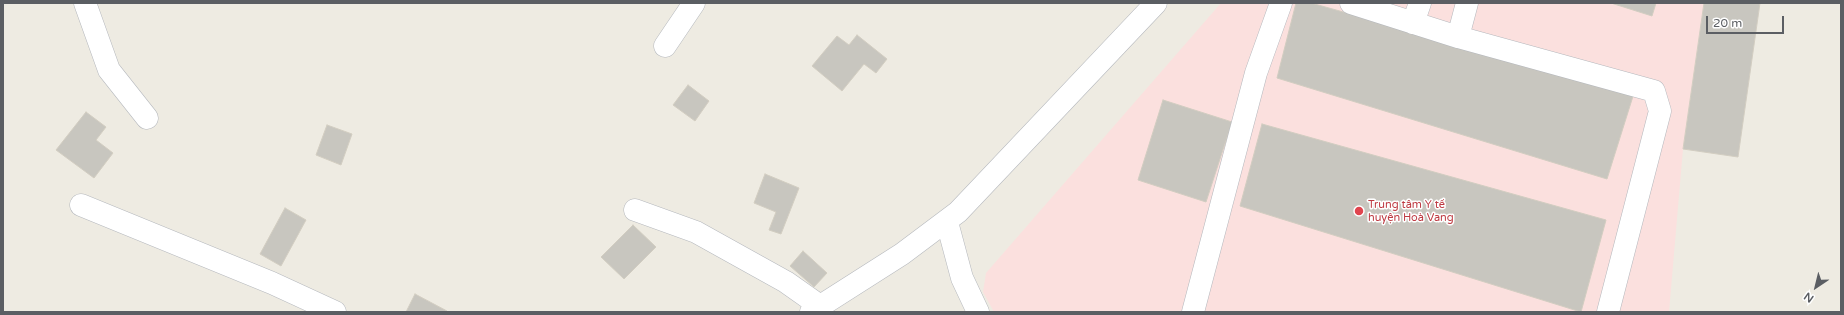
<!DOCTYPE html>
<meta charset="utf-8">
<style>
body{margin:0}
#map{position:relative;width:1844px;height:315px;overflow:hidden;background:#eeebe2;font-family:"Varela Round",sans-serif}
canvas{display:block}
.frame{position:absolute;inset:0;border:4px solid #5b5e63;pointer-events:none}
.north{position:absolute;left:1796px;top:267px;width:40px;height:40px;-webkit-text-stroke:3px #fff;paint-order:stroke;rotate:215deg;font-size:11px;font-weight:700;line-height:16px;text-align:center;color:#5b5e63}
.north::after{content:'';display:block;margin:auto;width:14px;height:18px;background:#5b5e63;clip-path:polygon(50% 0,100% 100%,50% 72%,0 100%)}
.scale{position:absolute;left:1706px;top:16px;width:78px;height:18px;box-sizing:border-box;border:2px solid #5b5e63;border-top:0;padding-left:5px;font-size:12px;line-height:14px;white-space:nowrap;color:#5b5e63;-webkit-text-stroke:3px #fff;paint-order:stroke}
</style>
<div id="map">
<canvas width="1844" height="315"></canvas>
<div class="frame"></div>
<div class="north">N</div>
<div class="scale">20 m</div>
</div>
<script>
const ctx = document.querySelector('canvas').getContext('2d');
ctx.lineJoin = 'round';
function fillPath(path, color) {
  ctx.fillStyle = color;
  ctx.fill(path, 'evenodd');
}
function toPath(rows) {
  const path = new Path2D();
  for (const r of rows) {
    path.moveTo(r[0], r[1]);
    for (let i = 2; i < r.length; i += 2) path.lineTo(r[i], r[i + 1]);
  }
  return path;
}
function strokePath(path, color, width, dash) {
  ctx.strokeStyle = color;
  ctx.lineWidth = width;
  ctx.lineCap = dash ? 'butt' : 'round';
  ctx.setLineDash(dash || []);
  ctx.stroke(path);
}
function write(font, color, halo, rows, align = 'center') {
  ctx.font = font + ' "Varela Round",sans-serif';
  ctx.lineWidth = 3;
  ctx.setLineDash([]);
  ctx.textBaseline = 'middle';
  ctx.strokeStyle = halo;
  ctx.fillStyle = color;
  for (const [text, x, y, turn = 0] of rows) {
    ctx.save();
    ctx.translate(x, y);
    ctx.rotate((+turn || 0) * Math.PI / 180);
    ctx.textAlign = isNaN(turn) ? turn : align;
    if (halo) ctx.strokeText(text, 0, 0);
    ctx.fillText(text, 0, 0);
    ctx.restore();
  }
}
fillPath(toPath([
 [1221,3,1704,3,1683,149,1669,312,994,312,983,292,986,273]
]), '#fbe0de');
const building = toPath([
 [1296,3,1311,3,1634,93,1607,179,1277,78,1296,3],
 [1611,3,1656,3,1652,16,1611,3],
 [1704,3,1760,3,1738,157,1683,149,1704,3],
 [857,35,887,59,876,73,864,64,842,91,812,66,837,36,849,45,857,35],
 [688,85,709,101,695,121,673,105,688,85],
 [1163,100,1232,122,1206,202,1138,180,1163,100],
 [86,112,106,127,96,140,113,153,94,178,56,150,86,112],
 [1262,124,1606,220,1581,312,1240,206,1262,124],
 [327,125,352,134,341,165,316,155,327,125],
 [765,174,799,188,781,234,769,230,776,212,754,203,765,174],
 [285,208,306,220,281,266,260,254,285,208],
 [633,225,656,247,624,279,601,257,633,225],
 [803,251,827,273,814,287,790,266,803,251],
 [415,294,447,311,447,312,406,312,415,294]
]);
fillPath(building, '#c8c6bf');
strokePath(building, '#d2cdc1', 1);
const minor = toPath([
 [85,3,109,70,147,118],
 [1351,3,1458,37,1654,91,1660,111,1608,312],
 [1413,23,1420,3],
 [1458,37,1467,3],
 [665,46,694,3],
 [81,205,272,283,335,312],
 [635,210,696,232,786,282,820,306],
 [947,222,962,278,978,312],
 [811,312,902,254,958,212,1156,3],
 [1193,312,1256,73,1281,3]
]);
strokePath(minor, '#b5b8bd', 23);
strokePath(minor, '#fff', 22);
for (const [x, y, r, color] of [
 [1359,211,5,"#e0444e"]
]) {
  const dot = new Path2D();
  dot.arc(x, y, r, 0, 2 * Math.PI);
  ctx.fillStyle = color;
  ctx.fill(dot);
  strokePath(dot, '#fff', 1.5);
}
write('11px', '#be3a42', '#fff', [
 ["Trung tâm Y tế",1368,205],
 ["huyện Hoà Vang",1368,218]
], 'left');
</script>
